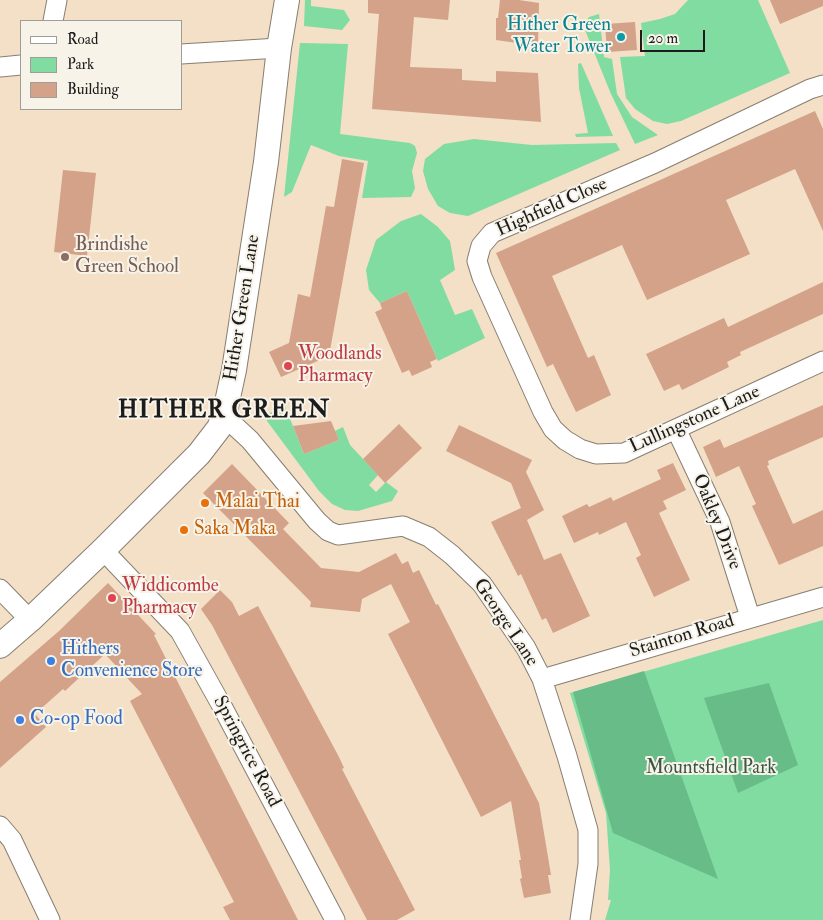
<!DOCTYPE html>
<style>
body{margin:0}
#map{position:relative;width:823px;height:920px;overflow:hidden;background:#f3e0c6;font-family:"IM FELL Double Pica",serif}
canvas{display:block}
.legend{position:absolute;left:20px;top:20px;width:162px;height:90px;box-sizing:border-box;background:#f7f3e8;border:1px solid #9f9d96;margin:0;padding:6px 9px;list-style:none;font-size:15px;color:#1c1c1c}
.legend li{display:flex;align-items:center;gap:10px;height:25px}
.legend b{width:25px;border:1px solid #9f9d96}
.scale{position:absolute;left:640px;top:30px;width:65px;height:22px;box-sizing:border-box;border:2px solid #1c1c1c;border-top:0;padding-left:6px;font-size:15px;line-height:18px;white-space:nowrap;color:#1c1c1c;-webkit-text-stroke:4px #f7f3e8;paint-order:stroke}
</style>
<div id="map">
<canvas width="823" height="920"></canvas>
<ul class="legend">
<li><b style="height:6px;background:#fff"></b>Road</li>
<li><b style="height:14px;background:#81dca2"></b>Park</li>
<li><b style="height:14px;background:#d4a289"></b>Building</li>
</ul>
<div class="scale">20 m</div>
</div>
<script>
const ctx = document.querySelector('canvas').getContext('2d');
ctx.lineJoin = 'round';
function fillPath(path, color) {
  ctx.fillStyle = color;
  ctx.fill(path, 'evenodd');
}
function toPath(rows) {
  const path = new Path2D();
  for (const r of rows) {
    path.moveTo(r[0], r[1]);
    for (let i = 2; i < r.length; i += 2) path.lineTo(r[i], r[i + 1]);
  }
  return path;
}
function strokePath(path, color, width, dash) {
  ctx.strokeStyle = color;
  ctx.lineWidth = width;
  ctx.lineCap = dash ? 'butt' : 'round';
  ctx.setLineDash(dash || []);
  ctx.stroke(path);
}
function write(font, color, halo, rows, align = 'center') {
  ctx.font = font + ' "IM FELL Double Pica",serif';
  ctx.lineWidth = 4;
  ctx.setLineDash([]);
  ctx.textBaseline = 'middle';
  ctx.strokeStyle = halo;
  ctx.fillStyle = color;
  for (const [text, x, y, turn = 0] of rows) {
    ctx.save();
    ctx.translate(x, y);
    ctx.rotate((+turn || 0) * Math.PI / 180);
    ctx.textAlign = isNaN(turn) ? turn : align;
    if (halo) ctx.strokeText(text, 0, 0);
    ctx.fillText(text, 0, 0);
    ctx.restore();
  }
}
fillPath(toPath([
 [305,0,311,0,311,6,344,10,350,20,342,30,304,26],
 [688,0,758,0,790,73,681,121,667,124,653,121,635,109,626,98,620,57,645,56,641,23,660,19,675,14],
 [599,14,604,57,612,59,617,94,632,117,658,135,635,144,611,94,583,25,589,17],
 [300,43,348,44,340,134,410,143,415,146,417,153,412,171,415,188,411,197,362,198,368,161,339,156,311,145,292,192,284,197],
 [581,63,613,136,576,137,575,134,588,133,579,88,578,64],
 [474,139,532,145,616,143,620,150,468,216,450,213,438,206,428,189,423,171,425,159,444,144],
 [421,214,438,227,450,241,455,270,440,280,455,315,472,309,485,338,438,361,407,291,380,303,369,290,366,270,376,240,401,221],
 [285,406,304,454,339,440,335,431,343,427,350,445,378,475,369,485,376,492,386,482,398,491,392,501,358,511,345,510,332,504,319,491,267,421,266,417,270,413],
 [823,620,823,920,605,920,611,900,608,900,610,870,606,813,570,693]
]), '#81dca2');
fillPath(toPath([
 [644,671,718,879,613,833,573,692],
 [769,683,798,765,738,793,704,698]
]), '#68bc88');
fillPath(toPath([
 [368,0,450,0,448,20,414,17,410,67,462,69,462,80,496,82,496,71,538,73,541,122,372,109,379,14,368,13],
 [500,0,519,0,539,3,538,46,496,40,496,18,498,18],
 [770,0,823,0,823,6,780,24],
 [635,22,637,50,607,52,605,24],
 [815,111,823,129,823,231,795,169,726,200,750,254,710,272,647,300,622,245,552,276,588,358,594,355,611,395,576,412,553,364,547,367,496,253],
 [342,159,364,163,329,356,281,377,269,352,289,343,298,294,310,297,326,206,334,207],
 [63,170,96,173,87,256,54,252],
 [823,282,823,314,740,352,741,355,727,362,729,367,682,390,679,384,664,391,646,354,724,318,728,327],
 [407,291,437,359,430,362,432,367,412,376,409,370,402,373,375,312,382,309,380,303],
 [823,405,823,437,768,461,769,465,767,466,793,524,823,510,823,546,779,565,752,506,756,504,739,466,716,477,703,447,720,439,724,448],
 [331,421,339,440,304,454,293,426],
 [399,424,422,448,385,483,363,459],
 [459,425,532,460,526,472,544,510,527,520,544,560,561,553,590,616,553,633,546,618,542,620,521,574,518,576,491,522,521,508,511,483,446,451],
 [673,463,686,490,663,501,667,509,659,513,690,580,654,597,636,558,641,555,626,522,599,535,598,532,574,543,562,516,587,504,589,507,611,497,613,501,661,479,657,470],
 [232,464,289,523,283,529,321,568,359,572,396,553,402,564,408,561,413,573,419,570,436,605,438,604,539,803,551,875,548,875,551,893,524,898,520,879,522,878,519,860,521,860,511,801,481,817,388,634,410,622,391,584,362,599,360,612,310,607,311,602,203,493],
 [108,583,156,634,154,635,298,920,230,920,223,907,234,902,130,701,142,694,105,654,65,691,63,689,35,714,46,727,0,768,0,682,59,631],
 [220,590,232,602,239,616,258,606,339,757,344,768,342,769,415,910,397,920,367,920,212,625,201,609]
]), '#d4a289');
const minor = toPath([
 [53,21,57,0],
 [181,54,279,48],
 [0,67,21,65],
 [823,85,810,89,655,163,492,233,481,246,477,261,482,277,543,412,553,429,565,440,580,449,596,454,624,453,639,446,823,361],
 [224,416,250,440,317,521,328,531,338,535,403,526,429,537,452,555,482,584,526,648,542,679,567,756,588,830,588,864,580,920],
 [676,429,720,522,750,617],
 [103,550,180,631,223,708,335,920],
 [0,589,30,620],
 [542,679,823,597],
 [0,826,12,840,50,920]
]);
const tertiary = toPath([
 [0,646,30,620,103,550,199,454,219,428,224,416,234,370,266,162,279,48,287,0]
]);
strokePath(minor, '#887e71', 21);
strokePath(tertiary, '#887e71', 26);
strokePath(minor, '#fff', 19);
strokePath(tertiary, '#fff', 24);
for (const [x, y, r, color] of [
 [621,37,5,"#0f9aa8"],
 [65,257,5,"#8d6e63"],
 [288,366,5,"#e0444e"],
 [205,503,5,"#e8710a"],
 [184,530,5,"#e8710a"],
 [112,598,5,"#e0444e"],
 [51,661,5,"#3f7fe0"],
 [20,720,5,"#3f7fe0"]
]) {
  const dot = new Path2D();
  dot.arc(x, y, r, 0, 2 * Math.PI);
  ctx.fillStyle = color;
  ctx.fill(dot);
  strokePath(dot, '#f7f3e8', 2);
}
write('19px', '#0d838f', '#f7f3e8', [
 ["Hither Green",611,26],
 ["Water Tower",611,48]
], 'right');
write('19px', '#1c1c1c', '#f7f3e8', [
 ["Highfield Close",552,208,-24],
 ["Hither Green Lane",243,308,-81],
 ["Lullingstone Lane",695,420,-24],
 ["Oakley Drive",716,522,68],
 ["George Lane",505,623,56],
 ["Stainton Road",682,637,-17],
 ["Springrice Road",246,752,62]
]);
write('19px', '#785e54', '#f7f3e8', [
 ["Brindishe",75,246],
 ["Green School",75,268]
], 'left');
write('19px', '#be3a42', '#f7f3e8', [
 ["Woodlands",298,355],
 ["Pharmacy",298,377],
 ["Widdicombe",122,587],
 ["Pharmacy",122,609]
], 'left');
write('19px', '#c56008', '#f7f3e8', [
 ["Malai Thai",215,503],
 ["Saka Maka",194,530]
], 'left');
write('19px', '#366cbe', '#f7f3e8', [
 ["Hithers",61,650],
 ["Convenience Store",61,672],
 ["Co-op Food",30,720]
], 'left');
write('19px', '#3a5644', '#f7f3e8', [
 ["Mountsfield Park",711,769]
]);
ctx.letterSpacing = '1px';
write('bold 24px', '#1c1c1c', '#f7f3e8', [
 ["HITHER GREEN",224,412]
]);
ctx.letterSpacing = '0px';
</script>
